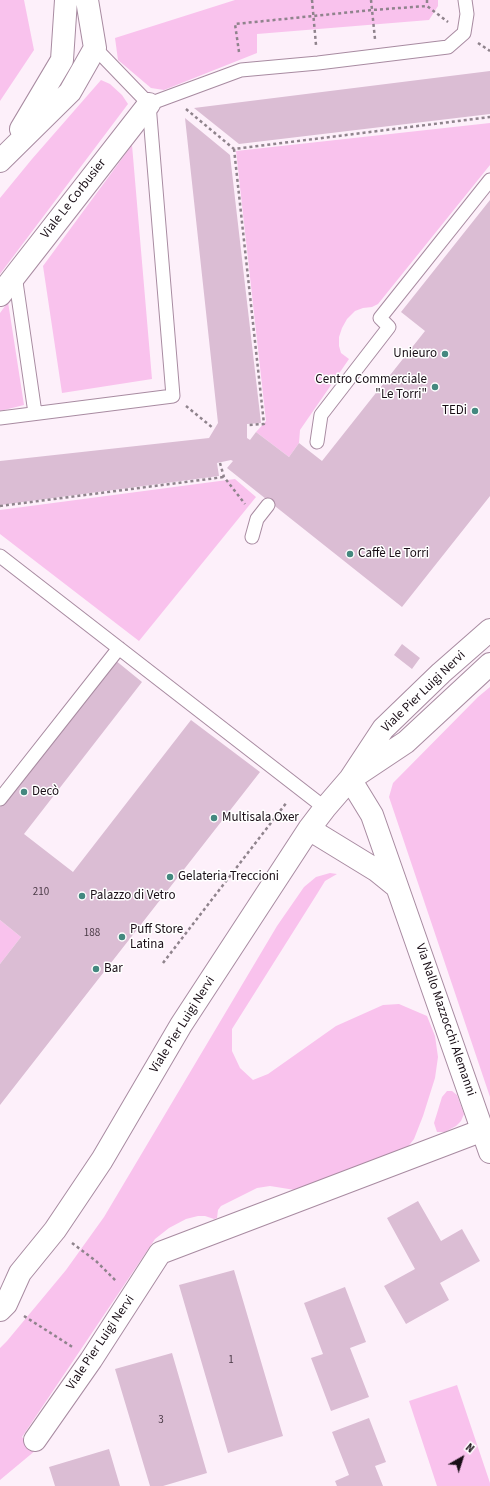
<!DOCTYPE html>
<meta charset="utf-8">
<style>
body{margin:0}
#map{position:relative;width:490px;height:1486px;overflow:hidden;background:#fdf0fa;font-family:"Source Sans 3",sans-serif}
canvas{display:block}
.north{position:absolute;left:442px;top:1438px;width:40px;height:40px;-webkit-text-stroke:3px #fff;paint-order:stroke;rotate:39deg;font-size:11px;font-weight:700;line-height:16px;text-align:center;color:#190e16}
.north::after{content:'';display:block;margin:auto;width:14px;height:18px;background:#190e16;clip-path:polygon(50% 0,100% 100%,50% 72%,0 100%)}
</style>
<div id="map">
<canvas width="490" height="1486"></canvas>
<div class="north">N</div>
</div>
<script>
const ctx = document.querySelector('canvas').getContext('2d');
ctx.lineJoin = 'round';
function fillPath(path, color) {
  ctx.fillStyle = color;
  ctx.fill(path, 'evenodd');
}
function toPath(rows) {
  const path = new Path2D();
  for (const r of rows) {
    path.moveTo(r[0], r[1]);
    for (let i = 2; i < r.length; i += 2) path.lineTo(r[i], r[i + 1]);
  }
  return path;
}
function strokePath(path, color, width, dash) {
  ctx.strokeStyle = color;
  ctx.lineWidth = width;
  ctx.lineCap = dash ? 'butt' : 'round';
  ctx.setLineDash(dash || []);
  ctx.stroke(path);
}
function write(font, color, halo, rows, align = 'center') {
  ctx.font = font + ' "Source Sans 3",sans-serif';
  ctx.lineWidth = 3;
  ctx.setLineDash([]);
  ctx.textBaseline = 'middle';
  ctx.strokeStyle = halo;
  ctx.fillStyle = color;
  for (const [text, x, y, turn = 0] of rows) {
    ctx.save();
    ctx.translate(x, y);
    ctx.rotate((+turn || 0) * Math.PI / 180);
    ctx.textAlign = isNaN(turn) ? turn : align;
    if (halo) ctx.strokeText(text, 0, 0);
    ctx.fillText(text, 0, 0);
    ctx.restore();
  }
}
fillPath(toPath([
 [0,0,24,0,34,50,0,101],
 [235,0,438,0,438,6,429,20,257,34,257,53,164,90,151,88,118,60,115,38],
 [101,80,110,84,122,95,128,104,0,274,0,198,32,159],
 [490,123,490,165,378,304,372,307,363,308,355,311,347,319,342,328,339,337,339,346,341,353,349,359,300,430,299,443,289,457,256,432,266,421,236,151],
 [132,145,152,379,62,393,43,266],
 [8,302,24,405,0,411,0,313],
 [235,479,256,497,139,641,0,534,0,510],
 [490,687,490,1097,389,797,393,783,478,697],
 [330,873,337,874,325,881,317,894,232,1029,232,1051,240,1068,253,1080,268,1074,336,1026,383,1005,399,1004,427,1016,435,1036,438,1057,435,1078,423,1116,414,1139,407,1148,295,1190,270,1186,257,1188,221,1206,218,1210,217,1218,214,1219,205,1216,198,1216,186,1219,169,1228,155,1239,22,1437,36,1450,0,1480,0,1348,7,1341,66,1270,104,1217,277,926,304,887,316,877],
 [0,920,21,937,0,964],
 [447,1091,452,1091,457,1095,464,1114,461,1121,456,1126,445,1132,437,1132,434,1123,442,1097],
 [457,1385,490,1483,490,1486,437,1486,409,1401]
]), '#f9c2ed');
fillPath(toPath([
 [490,71,490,114,239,144,194,108],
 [185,118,230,155,261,423,247,424,247,438,250,440,256,432,289,457,299,443,322,461,425,331,401,312,490,200,490,496,402,607,227,468,233,461,231,460,217,463,219,476,0,505,0,461,209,438,218,423],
 [402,644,420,658,412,669,394,655],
 [115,660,142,682,24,834,73,872,191,720,260,772,0,1105,0,964,21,937,0,920,0,807],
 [418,1201,441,1241,462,1229,480,1261,440,1283,449,1300,406,1324,384,1286,415,1269,387,1218],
 [234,1270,283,1436,228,1453,179,1285],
 [345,1287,366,1342,350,1348,369,1397,331,1411,311,1358,323,1354,304,1303],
 [172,1353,207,1473,163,1486,150,1486,115,1369],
 [369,1418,386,1462,375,1466,383,1486,337,1486,335,1481,349,1475,332,1432],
 [109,1449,120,1486,55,1486,49,1467]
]), '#dbbdd4');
const service = toPath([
 [149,104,241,70,318,63,448,47,464,33,467,14,465,0],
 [15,275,35,413],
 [0,418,173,396,149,104,95,48],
 [317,442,321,415,389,327,380,318,490,180],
 [252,537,257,519,268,505],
 [0,556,325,808],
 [0,799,119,648]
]);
const minor = toPath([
 [0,295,149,104],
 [35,1440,91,1360,160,1253,483,1130]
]);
const tertiary = toPath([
 [21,129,62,60,66,0],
 [0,161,70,92,95,48,87,0],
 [358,774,406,742,490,664],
 [350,779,372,815,490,1152],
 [309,829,376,870,397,887],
 [0,1310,6,1304,20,1273,55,1230,102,1160,181,1025,309,829,325,808,350,779,383,729,441,673,490,630]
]);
strokePath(service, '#a88ba1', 15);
strokePath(minor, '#a88ba1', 24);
strokePath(tertiary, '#a88ba1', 24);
strokePath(toPath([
 [312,0,316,45],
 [371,0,375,39],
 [427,0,427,6],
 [478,43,490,51],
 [239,52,235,24,372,10,427,6,448,22],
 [186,109,234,149,490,117],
 [234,149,264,424,248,425],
 [186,406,213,428],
 [220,463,224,477,245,504],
 [0,506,224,477],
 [163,963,287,802],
 [72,1243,96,1261,116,1281],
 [24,1316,74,1348]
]), '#8f838c', 2.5, [3, 3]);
strokePath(service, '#fff', 13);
strokePath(minor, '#fff', 22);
strokePath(tertiary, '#fff', 22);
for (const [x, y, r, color] of [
 [445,354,4,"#43887f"],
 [435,387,4,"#43887f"],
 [475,411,4,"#43887f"],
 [350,554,4,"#43887f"],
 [24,792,4,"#43887f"],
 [214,818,4,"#43887f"],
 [170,877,4,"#43887f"],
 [82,896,4,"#43887f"],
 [122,937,4,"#43887f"],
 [96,969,4,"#43887f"]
]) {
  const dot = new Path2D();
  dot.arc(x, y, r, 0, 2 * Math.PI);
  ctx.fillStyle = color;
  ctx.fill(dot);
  strokePath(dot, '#fff', 1.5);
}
write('11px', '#4a3a46', null, [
 ["210",41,893],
 ["188",92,934],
 ["1",231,1361],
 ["3",161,1421]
]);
write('13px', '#190e16', '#fff', [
 ["Viale Le Corbusier",74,199,-52],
 ["Viale Pier Luigi Nervi",424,692,-44],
 ["Via Nallo Mazzocchi Alemanni",445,1020,71],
 ["Viale Pier Luigi Nervi",183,1025,-58],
 ["Viale Pier Luigi Nervi",101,1343,-56]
]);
write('13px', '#190e16', '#fff', [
 ["Unieuro",437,354,"right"],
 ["Centro Commerciale",427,380,"right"],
 ["\"Le Torri\"",427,395,"right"],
 ["TEDi",467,411,"right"],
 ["Caffè Le Torri",358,554],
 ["Decò",32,792],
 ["Multisala Oxer",222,818],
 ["Gelateria Treccioni",178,877],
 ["Palazzo di Vetro",90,896],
 ["Puff Store",130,930],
 ["Latina",130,945],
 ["Bar",104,969]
], 'left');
</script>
